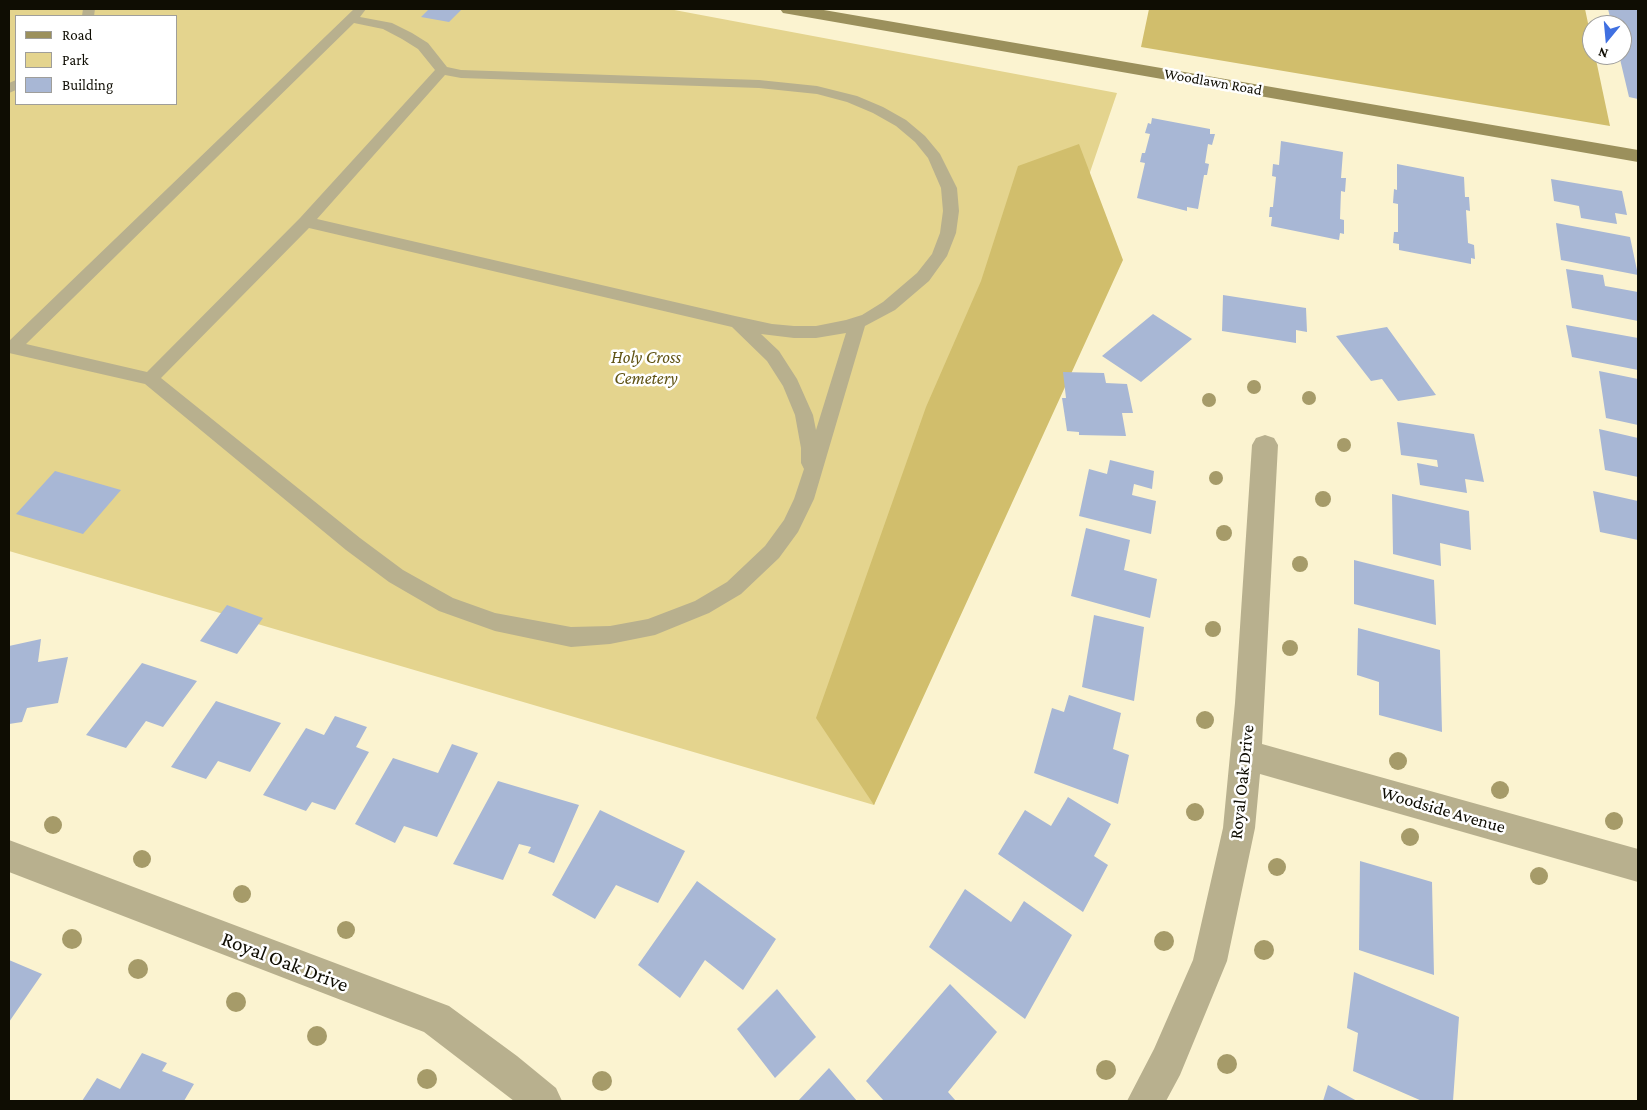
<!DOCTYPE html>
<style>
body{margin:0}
#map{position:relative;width:1647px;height:1110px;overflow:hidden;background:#fbf3d0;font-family:"Crimson Pro",serif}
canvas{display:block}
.frame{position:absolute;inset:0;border:10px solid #0f0d03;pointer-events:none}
.legend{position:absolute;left:15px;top:15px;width:162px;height:90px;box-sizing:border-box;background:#fff;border:1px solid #9f9e9a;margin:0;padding:6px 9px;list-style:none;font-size:15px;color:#0f0d03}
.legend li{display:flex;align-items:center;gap:10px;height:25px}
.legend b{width:25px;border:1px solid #9f9e9a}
.north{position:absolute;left:1582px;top:15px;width:50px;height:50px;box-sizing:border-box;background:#fff;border:1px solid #9f9e9a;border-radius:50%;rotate:197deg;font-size:14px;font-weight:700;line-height:20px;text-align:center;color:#0f0d03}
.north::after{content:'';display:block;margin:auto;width:18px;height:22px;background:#4070e1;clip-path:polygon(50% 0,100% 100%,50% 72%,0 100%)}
</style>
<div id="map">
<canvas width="1647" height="1110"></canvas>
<div class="frame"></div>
<ul class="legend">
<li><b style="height:6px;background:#9b905c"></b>Road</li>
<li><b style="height:14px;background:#e4d48e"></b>Park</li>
<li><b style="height:14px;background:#a8b7d5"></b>Building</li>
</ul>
<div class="north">N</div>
</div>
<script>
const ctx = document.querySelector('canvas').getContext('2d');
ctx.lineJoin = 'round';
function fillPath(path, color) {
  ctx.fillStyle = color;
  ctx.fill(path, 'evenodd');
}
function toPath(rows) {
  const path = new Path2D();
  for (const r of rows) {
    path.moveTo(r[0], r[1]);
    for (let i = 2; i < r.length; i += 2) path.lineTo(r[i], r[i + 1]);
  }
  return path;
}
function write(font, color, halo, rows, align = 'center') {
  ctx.font = font + ' "Crimson Pro",serif';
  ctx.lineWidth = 5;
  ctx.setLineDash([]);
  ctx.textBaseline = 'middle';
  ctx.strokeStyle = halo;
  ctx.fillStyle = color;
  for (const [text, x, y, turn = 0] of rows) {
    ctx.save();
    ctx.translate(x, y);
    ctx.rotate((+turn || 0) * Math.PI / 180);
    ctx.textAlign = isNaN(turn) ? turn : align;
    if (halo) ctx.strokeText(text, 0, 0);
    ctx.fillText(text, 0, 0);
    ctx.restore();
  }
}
fillPath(toPath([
 [9,9,669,9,1117,93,874,805,9,551],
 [16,16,176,16,176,104,16,104]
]), '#e4d48e');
fillPath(toPath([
 [1149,9,1585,9,1592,42,1592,55,1595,55,1610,126,1141,47],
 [1079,144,1123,260,874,805,816,718,926,407,981,281,1018,166]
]), '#d1be6c');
fillPath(toPath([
 [429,9,462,9,449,22,421,17],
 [1608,9,1638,9,1638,99,1629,97,1619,55,1622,55,1622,25,1612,25],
 [1152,118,1210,129,1210,134,1215,134,1212,145,1208,144,1205,163,1209,164,1207,175,1204,175,1198,209,1187,207,1187,211,1137,198,1145,163,1140,162,1142,153,1145,153,1150,134,1145,133,1148,123,1151,124],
 [1281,141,1343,152,1341,178,1346,178,1345,192,1341,191,1340,219,1344,220,1344,234,1340,233,1339,240,1271,226,1272,217,1269,217,1270,207,1273,207,1276,177,1272,176,1273,164,1279,165],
 [1397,164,1464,177,1465,197,1469,197,1470,211,1466,210,1468,243,1474,245,1475,259,1471,258,1471,264,1399,250,1399,244,1393,243,1394,232,1398,232,1398,204,1393,203,1394,189,1397,190],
 [1551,179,1622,191,1627,215,1615,213,1617,224,1581,218,1579,206,1554,201],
 [1556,223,1630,237,1638,275,1561,260],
 [1566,269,1603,275,1605,286,1638,292,1638,321,1572,308],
 [1223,295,1306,308,1307,332,1296,330,1296,343,1222,331],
 [1153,314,1192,339,1141,382,1102,356],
 [1566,325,1638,338,1638,370,1572,357],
 [1387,327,1436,395,1398,401,1382,379,1371,381,1336,336],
 [1599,371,1638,379,1638,425,1606,418],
 [1063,372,1104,373,1106,383,1127,384,1133,413,1122,413,1126,436,1079,435,1079,432,1067,431,1062,398,1066,398],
 [1397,422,1474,434,1484,482,1465,479,1467,493,1420,485,1417,463,1438,467,1437,460,1401,455],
 [1599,429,1638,438,1638,477,1605,470],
 [1110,460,1154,471,1152,489,1134,484,1132,495,1156,501,1151,534,1079,516,1089,469,1107,474],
 [55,471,121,490,83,534,16,514],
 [1593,491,1638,501,1638,540,1600,532],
 [1392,494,1469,511,1471,550,1440,543,1441,566,1393,554],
 [1086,528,1130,540,1124,570,1157,579,1150,618,1071,596],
 [1354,560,1434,580,1436,625,1354,604],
 [227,605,263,618,237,654,200,641],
 [1094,615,1144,627,1134,701,1082,687],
 [1358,628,1440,650,1442,732,1379,715,1379,682,1357,675],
 [41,639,38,662,68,657,58,703,27,708,22,722,9,724,9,646],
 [142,663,197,681,163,727,146,721,126,748,86,735],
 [1069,695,1121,713,1113,749,1129,755,1118,804,1034,773,1052,708,1064,712],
 [216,701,281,723,250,772,218,761,206,779,171,767],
 [335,716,367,727,356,747,369,752,335,810,312,802,306,811,263,795,306,728,324,735],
 [452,744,478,753,437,837,404,826,395,843,355,824,393,758,438,773],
 [498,781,579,805,554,863,528,853,531,847,519,844,503,880,453,864],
 [1068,797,1111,824,1094,856,1108,865,1083,912,998,854,1025,810,1051,826],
 [600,810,685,851,658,903,616,885,595,919,552,895],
 [1360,861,1432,882,1434,975,1359,950],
 [697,881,776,939,743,990,705,960,680,998,638,965],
 [965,889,1011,922,1024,901,1072,935,1025,1019,929,947],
 [9,960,42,974,9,1022],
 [1354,972,1459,1017,1453,1101,1422,1101,1353,1071,1358,1033,1347,1028],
 [950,984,997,1032,948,1092,956,1101,884,1101,866,1081],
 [777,989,816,1037,775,1078,737,1029],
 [142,1053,167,1063,162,1071,194,1084,184,1101,82,1101,97,1078,120,1089],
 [829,1068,857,1101,798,1101],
 [1328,1085,1357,1101,1323,1101]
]), '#a8b7d5');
fillPath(toPath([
 [83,9,95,9,94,16,82,16,83,9],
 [354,9,366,9,360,17,392,23,412,33,428,43,447,67,461,70,759,80,817,86,857,96,883,107,906,120,925,136,940,154,957,188,959,211,956,233,947,256,929,281,895,310,865,326,814,499,798,532,779,558,741,594,709,613,655,635,610,644,571,647,495,631,439,611,389,582,346,550,145,384,9,353,9,341,354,9],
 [354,23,383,29,402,39,418,49,435,70,300,218,147,372,26,344,354,23],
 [445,75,461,78,759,88,817,94,847,102,873,113,896,126,915,142,928,158,941,188,943,211,940,233,932,254,917,273,883,302,862,315,846,320,816,326,794,326,772,324,735,316,317,219,445,75],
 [309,228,732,327,767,361,783,386,795,415,801,448,801,463,804,469,794,499,784,520,765,546,727,582,695,601,648,619,610,626,571,627,495,613,453,598,403,570,360,538,161,378,309,228],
 [846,333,816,430,813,415,797,379,779,351,761,334,794,338,816,338,846,333],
 [16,80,16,90,9,93,9,83,16,80]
]), '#b8b08e');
fillPath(toPath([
 [1265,435,1274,438,1278,445,1262,744,1638,849,1638,882,1260,774,1255,828,1227,961,1180,1075,1166,1101,1127,1101,1154,1049,1193,960,1223,828,1235,703,1252,445,1256,438,1265,435],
 [9,840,449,1006,517,1056,556,1088,562,1101,514,1101,424,1032,9,872,9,840]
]), '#b8b08e');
fillPath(toPath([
 [780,9,818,9,1638,150,1638,162,789,14,783,13,780,9]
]), '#9b905c');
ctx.fillStyle = '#a69b69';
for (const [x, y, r] of [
 [1254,387,7],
 [1309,398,7],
 [1209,400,7],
 [1344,445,7],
 [1216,478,7],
 [1323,499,8],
 [1224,533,8],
 [1300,564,8],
 [1213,629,8],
 [1290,648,8],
 [1205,720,9],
 [1398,761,9],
 [1500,790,9],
 [1195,812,9],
 [1614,821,9],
 [53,825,9],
 [1410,837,9],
 [142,859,9],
 [1277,867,9],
 [1539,876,9],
 [242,894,9],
 [346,930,9],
 [72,939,10],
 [1164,941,10],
 [1264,950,10],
 [138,969,10],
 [236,1002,10],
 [317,1036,10],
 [1227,1064,10],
 [1106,1070,10],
 [427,1079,10],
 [602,1081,10]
]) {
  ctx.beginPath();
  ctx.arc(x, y, r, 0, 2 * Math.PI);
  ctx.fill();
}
write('15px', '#0f0d03', '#fff', [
 ["Woodlawn Road",1213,82,10]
]);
write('italic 18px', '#605314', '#fff', [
 ["Holy Cross",646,357],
 ["Cemetery",646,378]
]);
write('18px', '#0f0d03', '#fff', [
 ["Royal Oak Drive",1242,782,-84],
 ["Woodside Avenue",1443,810,16]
]);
write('21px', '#0f0d03', '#fff', [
 ["Royal Oak Drive",285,962,21]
]);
</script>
